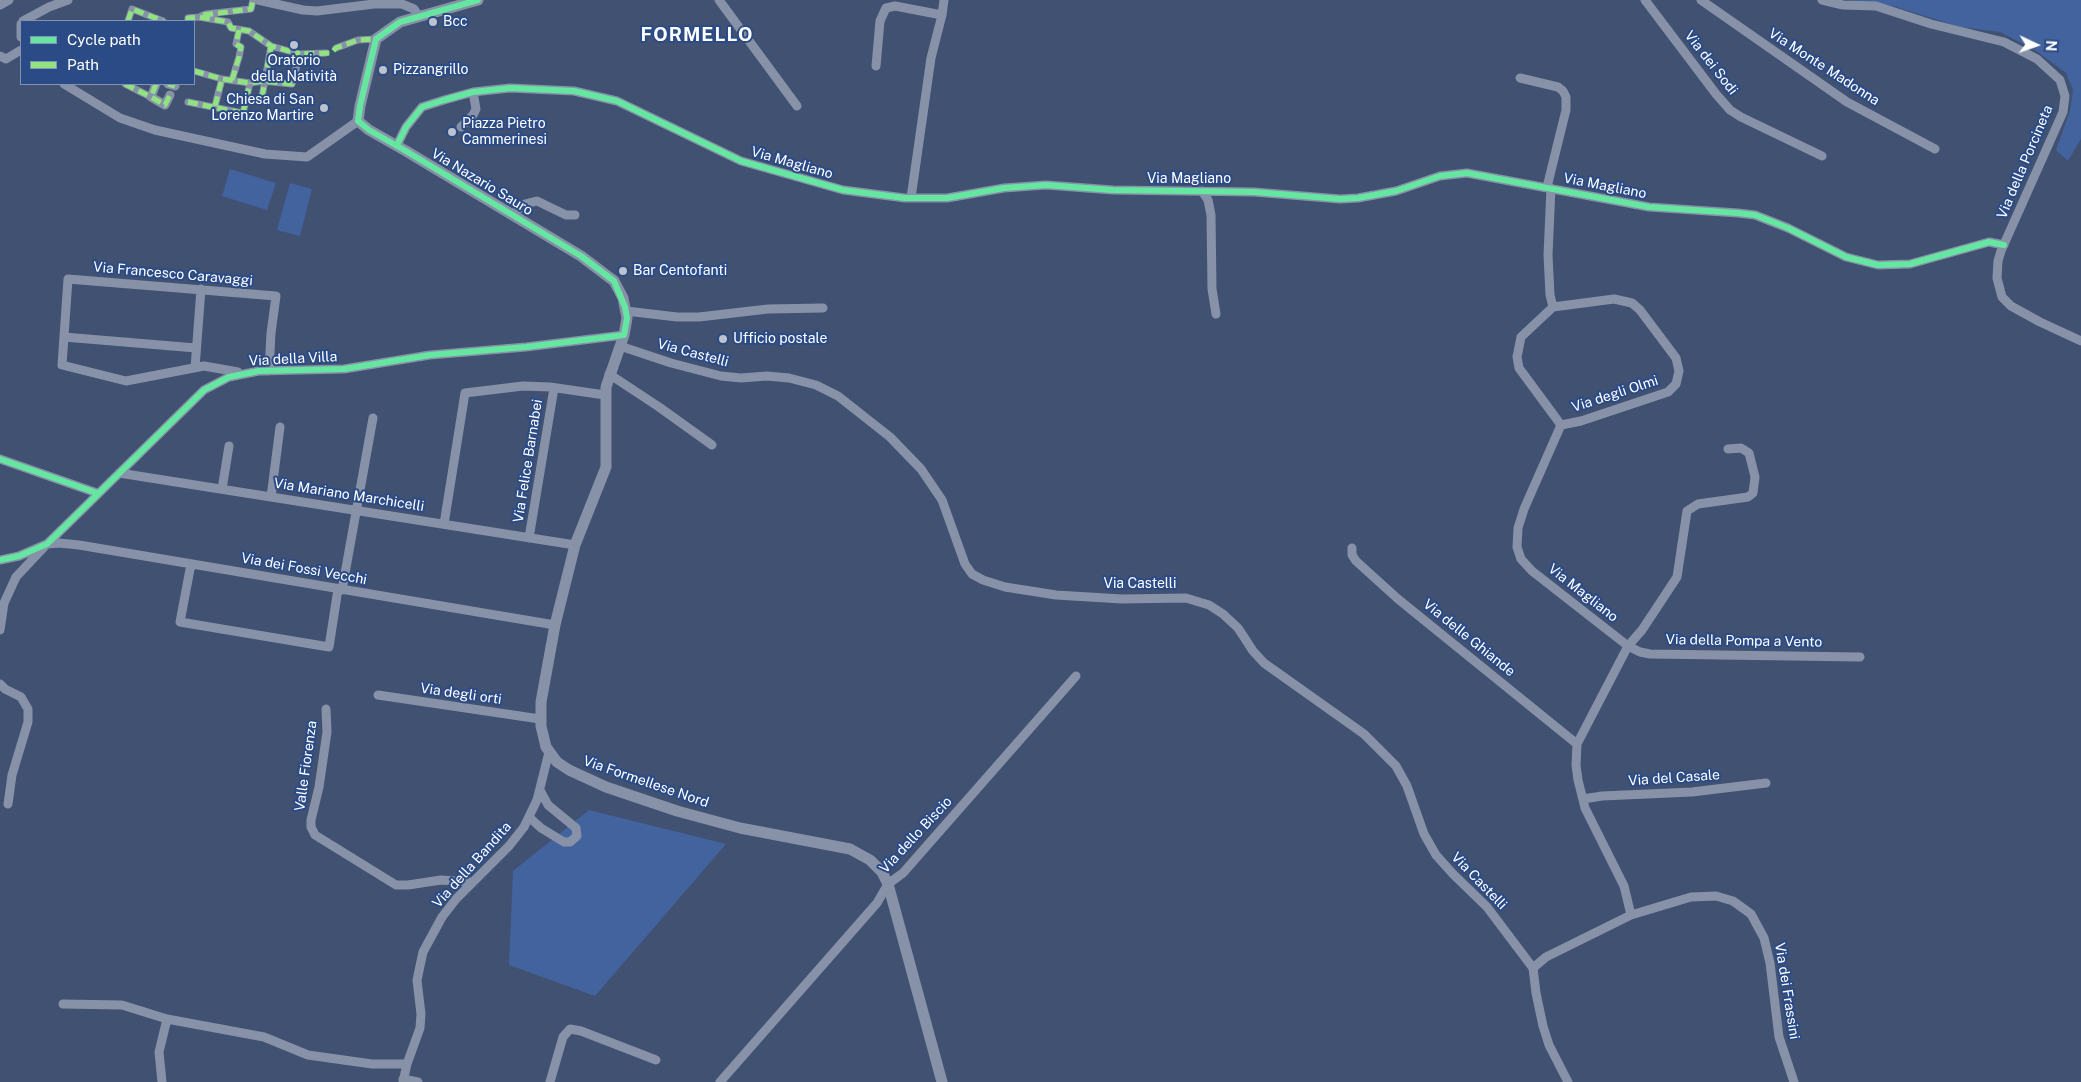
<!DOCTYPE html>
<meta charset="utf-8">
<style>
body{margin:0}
#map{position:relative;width:2081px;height:1082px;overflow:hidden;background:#405172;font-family:"Public Sans",sans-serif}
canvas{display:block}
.legend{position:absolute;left:20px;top:20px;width:175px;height:65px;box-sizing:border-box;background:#2b4b87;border:1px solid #8093b7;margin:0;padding:6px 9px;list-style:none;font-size:15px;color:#fff}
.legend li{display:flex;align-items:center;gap:10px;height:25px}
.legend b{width:25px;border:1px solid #8093b7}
.north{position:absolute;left:2011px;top:20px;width:50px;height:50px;-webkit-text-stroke:4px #2b4b87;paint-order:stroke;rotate:93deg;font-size:14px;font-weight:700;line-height:20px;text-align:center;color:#fff}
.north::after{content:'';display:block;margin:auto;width:18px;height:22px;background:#fff;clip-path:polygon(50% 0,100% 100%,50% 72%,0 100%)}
</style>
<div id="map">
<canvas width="2081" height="1082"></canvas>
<ul class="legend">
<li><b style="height:6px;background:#66e7a1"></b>Cycle path</li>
<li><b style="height:6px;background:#91e382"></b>Path</li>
</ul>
<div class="north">N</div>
</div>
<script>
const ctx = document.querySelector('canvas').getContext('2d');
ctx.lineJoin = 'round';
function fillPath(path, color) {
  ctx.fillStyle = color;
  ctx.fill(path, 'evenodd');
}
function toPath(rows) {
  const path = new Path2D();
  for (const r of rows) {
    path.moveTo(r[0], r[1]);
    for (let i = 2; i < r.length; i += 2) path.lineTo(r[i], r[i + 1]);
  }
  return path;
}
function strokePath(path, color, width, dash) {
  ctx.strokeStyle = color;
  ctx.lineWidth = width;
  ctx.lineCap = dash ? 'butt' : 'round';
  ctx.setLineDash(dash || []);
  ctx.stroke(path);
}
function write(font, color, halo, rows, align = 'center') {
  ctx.font = font + ' "Public Sans",sans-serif';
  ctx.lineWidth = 4;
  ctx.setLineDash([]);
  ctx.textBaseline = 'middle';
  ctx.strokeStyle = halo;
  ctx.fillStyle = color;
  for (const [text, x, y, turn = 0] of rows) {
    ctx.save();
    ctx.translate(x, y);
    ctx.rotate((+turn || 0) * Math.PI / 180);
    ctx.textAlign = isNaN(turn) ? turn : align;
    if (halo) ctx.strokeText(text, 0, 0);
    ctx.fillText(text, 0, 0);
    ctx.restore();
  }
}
fillPath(toPath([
 [1851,0,2081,0,2081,139,2068,161,2056,150,2070,111,2073,90,2066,73,2035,50,2000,32,1960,27,1893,6],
 [230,169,276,183,267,210,222,196],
 [290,183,312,189,300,236,277,230],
 [589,810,726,844,595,996,509,965,513,871]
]), '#43639e');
strokePath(toPath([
 [201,16,206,14,251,9,253,0],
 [128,21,132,9,163,21],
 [188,21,188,18,199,17,228,22,231,28,249,31,271,46,300,54],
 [336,48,358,40,376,39],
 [194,71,222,79,250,83,263,81,292,84,300,54,326,53],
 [232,80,239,57,241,47,236,44,239,30],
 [125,84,151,97],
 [262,97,271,46],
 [188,102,252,115],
 [215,106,222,79],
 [243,113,250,83]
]), '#8792a8', 7);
strokePath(toPath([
 [258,0,303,10,317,11,374,4,402,4,414,9,419,16],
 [719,0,797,106],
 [1645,0,1716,94,1730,110,1741,117,1822,156],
 [1701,0,1847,102,1935,149],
 [1822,0,1843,5,1876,6,1931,24,2004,42,2037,59,2060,80,2065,96,2063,112,2001,251,1998,261,1997,278,2002,297,2011,306,2040,322,2081,341],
 [0,5,9,0],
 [23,21,49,7,68,0],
 [21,24,21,37],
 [0,56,6,59,21,50],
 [876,66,880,21,886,8,895,6,942,15,944,0],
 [1520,78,1558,87,1563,91,1566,97,1566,110,1547,187],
 [64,84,120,118,155,130,265,154,307,157,358,121],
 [156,84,151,97,165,105,170,95],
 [168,84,175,86],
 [461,127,473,115,476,109,473,92],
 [397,145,406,127,422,107,444,100,473,92,510,88,574,91,617,101,741,161,843,190,905,198,947,198,1004,188,1046,185,1113,190,1254,192,1340,199,1358,198,1396,191,1440,176,1467,173,1649,207,1738,213,1755,215,1788,228,1846,257,1878,265,1910,264,1989,242,2004,245],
 [1551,188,1548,255,1550,295,1553,307,1521,337,1517,357,1519,368,1561,425,1524,509,1518,528,1517,547,1521,559,1532,571,1628,646,1577,744,1576,765,1578,780,1585,808,1624,886,1631,915],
 [1202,191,1208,200,1211,215,1212,289,1216,314],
 [911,198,931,58,942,15],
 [512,214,525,204,537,201,566,215,575,215],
 [1553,307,1614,299,1632,303,1640,310,1676,358,1679,371,1676,384,1668,392,1581,421,1561,425],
 [626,311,677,317,699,317,768,309,823,308],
 [64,337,196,348],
 [620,346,671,363,721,376,741,378,767,376,789,378,816,385,838,396,890,437,921,469,942,500,965,564,972,574,983,580,1005,587,1056,595,1122,599,1186,598,1209,605,1223,614,1238,628,1253,651,1264,663,1364,734,1396,766,1407,786,1424,834,1436,855,1453,874,1487,907,1533,968,1536,993,1543,1026,1549,1045,1568,1082],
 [195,368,201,289],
 [238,372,204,366,126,381,62,365,68,279,276,296,271,333,269,371],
 [609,374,659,407,712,445],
 [1728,449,1741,448,1749,453,1755,477,1753,493,1748,497,1698,504,1687,511,1677,577,1642,630,1628,646,1640,652,1650,654,1860,657],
 [0,459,97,493],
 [119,473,575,545],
 [222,489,229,446],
 [271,497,280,427],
 [444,524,465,393,523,386,550,387,605,395],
 [529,538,554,388],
 [1352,548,1352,555,1356,561,1398,599,1577,744],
 [0,560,19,556,47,544,204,390,229,377,259,371,344,369,430,355,526,347,624,335],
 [191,564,180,622,329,647,338,589],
 [342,590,373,418],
 [0,630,4,603,16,577,47,544,59,543,79,545,555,625],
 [0,684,5,689,21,697,28,709,28,722,12,775,8,804],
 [378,695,540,719],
 [326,709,327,732,319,787,311,820,311,827,315,835,396,885,408,885,441,880,471,882],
 [1583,799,1602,796,1692,792,1766,783],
 [529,817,541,828,564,842,570,842,577,836,576,828,548,805,540,790],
 [1533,968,1546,957,1631,915,1691,897,1716,896,1733,901,1751,914,1764,938,1770,963,1779,1037,1794,1082],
 [63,1004,122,1005,167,1019,264,1037,308,1055,372,1064,407,1064],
 [403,1079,418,1082],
 [162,1082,159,1052,167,1019],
 [403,1082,407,1064,420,1028,421,1014,417,980,423,952,442,917,456,899,509,846,524,827,537,800,549,752],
 [550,1082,563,1037,570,1029,581,1031,656,1060],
 [720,1082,877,903,888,884,903,873,1076,676]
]), '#8792a8', 9);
strokePath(toPath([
 [478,0,400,22,376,39,360,106,358,121,369,130,406,151,581,256,614,281,623,298,627,318,624,335,606,387,606,467,575,545,555,625,541,702,541,726,546,747,557,762,569,770,606,787,677,811,740,828,850,849,870,860,882,872,888,884,942,1082]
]), '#8792a8', 11);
strokePath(toPath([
 [203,15,251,9,253,0],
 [128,21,132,9,163,21],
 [188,21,188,18,199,17,228,22,231,28,249,31,271,46,300,54],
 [194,71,222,79,250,83,263,81,292,84,300,54,331,53,336,48,358,40,376,39],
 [232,80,239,57,241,47,236,44,239,30],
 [125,84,151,97],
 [156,84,151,97,165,105,170,95],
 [168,84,175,86],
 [262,97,271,46],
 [188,102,252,115],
 [215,106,222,79],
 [243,113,250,83]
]), '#91e382', 5, [10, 5]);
strokePath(toPath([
 [397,145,406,127,422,107,444,100,473,92,510,88,574,91,617,101,741,161,843,190,905,198,947,198,1004,188,1046,185,1113,190,1254,192,1340,199,1358,198,1396,191,1440,176,1467,173,1649,207,1738,213,1755,215,1788,228,1846,257,1878,265,1910,264,1989,242,2004,245],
 [0,459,97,493],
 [0,560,19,556,47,544,204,390,229,377,259,371,344,369,430,355,526,347,624,335,627,318,625,307,614,281,581,256,406,151,369,130,358,121,360,106,376,39,400,22,478,0]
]), '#66e7a1', 6);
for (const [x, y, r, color] of [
 [433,22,5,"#bcc2ce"],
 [294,45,5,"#bcc2ce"],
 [383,70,5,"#bcc2ce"],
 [324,108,5,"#bcc2ce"],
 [452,132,5,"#bcc2ce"],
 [623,271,5,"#bcc2ce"],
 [723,339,5,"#bcc2ce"]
]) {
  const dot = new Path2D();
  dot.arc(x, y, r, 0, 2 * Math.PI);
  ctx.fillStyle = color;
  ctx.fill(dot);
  strokePath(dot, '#2b4b87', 2);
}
write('14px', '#fff', '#2b4b87', [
 ["Bcc",443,22],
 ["Oratorio",294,61,"center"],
 ["della Natività",294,77,"center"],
 ["Pizzangrillo",393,70],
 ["Chiesa di San",314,100,"right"],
 ["Lorenzo Martire",314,116,"right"],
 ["Piazza Pietro",462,124],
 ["Cammerinesi",462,140],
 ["Bar Centofanti",633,271],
 ["Ufficio postale",733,339]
], 'left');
write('14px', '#fff', '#2b4b87', [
 ["Via dei Sodi",1711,63,52],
 ["Via Monte Madonna",1824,67,33],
 ["Via della Porcineta",2025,162,-67],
 ["Via Magliano",792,163,16],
 ["Via Magliano",1189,179],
 ["Via Nazario Sauro",482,182,31],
 ["Via Magliano",1605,186,11],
 ["Via Francesco Caravaggi",173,274,5],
 ["Via Castelli",693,353,15],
 ["Via della Villa",293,359,-3],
 ["Via degli Olmi",1615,394,-18],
 ["Via Felice Barnabei",528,461,-81],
 ["Via Mariano Marchicelli",349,495,9],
 ["Via dei Fossi Vecchi",304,569,10],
 ["Via Castelli",1140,584],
 ["Via Magliano",1583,593,38],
 ["Via delle Ghiande",1469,638,39],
 ["Via della Pompa a Vento",1744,641,1],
 ["Via degli orti",461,694,8],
 ["Valle Fiorenza",306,766,-82],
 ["Via del Casale",1674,778,-4],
 ["Via Formellese Nord",646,782,19],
 ["Via dello Biscio",916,835,-47],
 ["Via della Bandita",472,865,-48],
 ["Via Castelli",1479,881,46],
 ["Via dei Frassini",1787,991,81]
]);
ctx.letterSpacing = '1px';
write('bold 19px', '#fff', '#2b4b87', [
 ["FORMELLO",697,35]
]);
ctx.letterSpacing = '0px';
</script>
